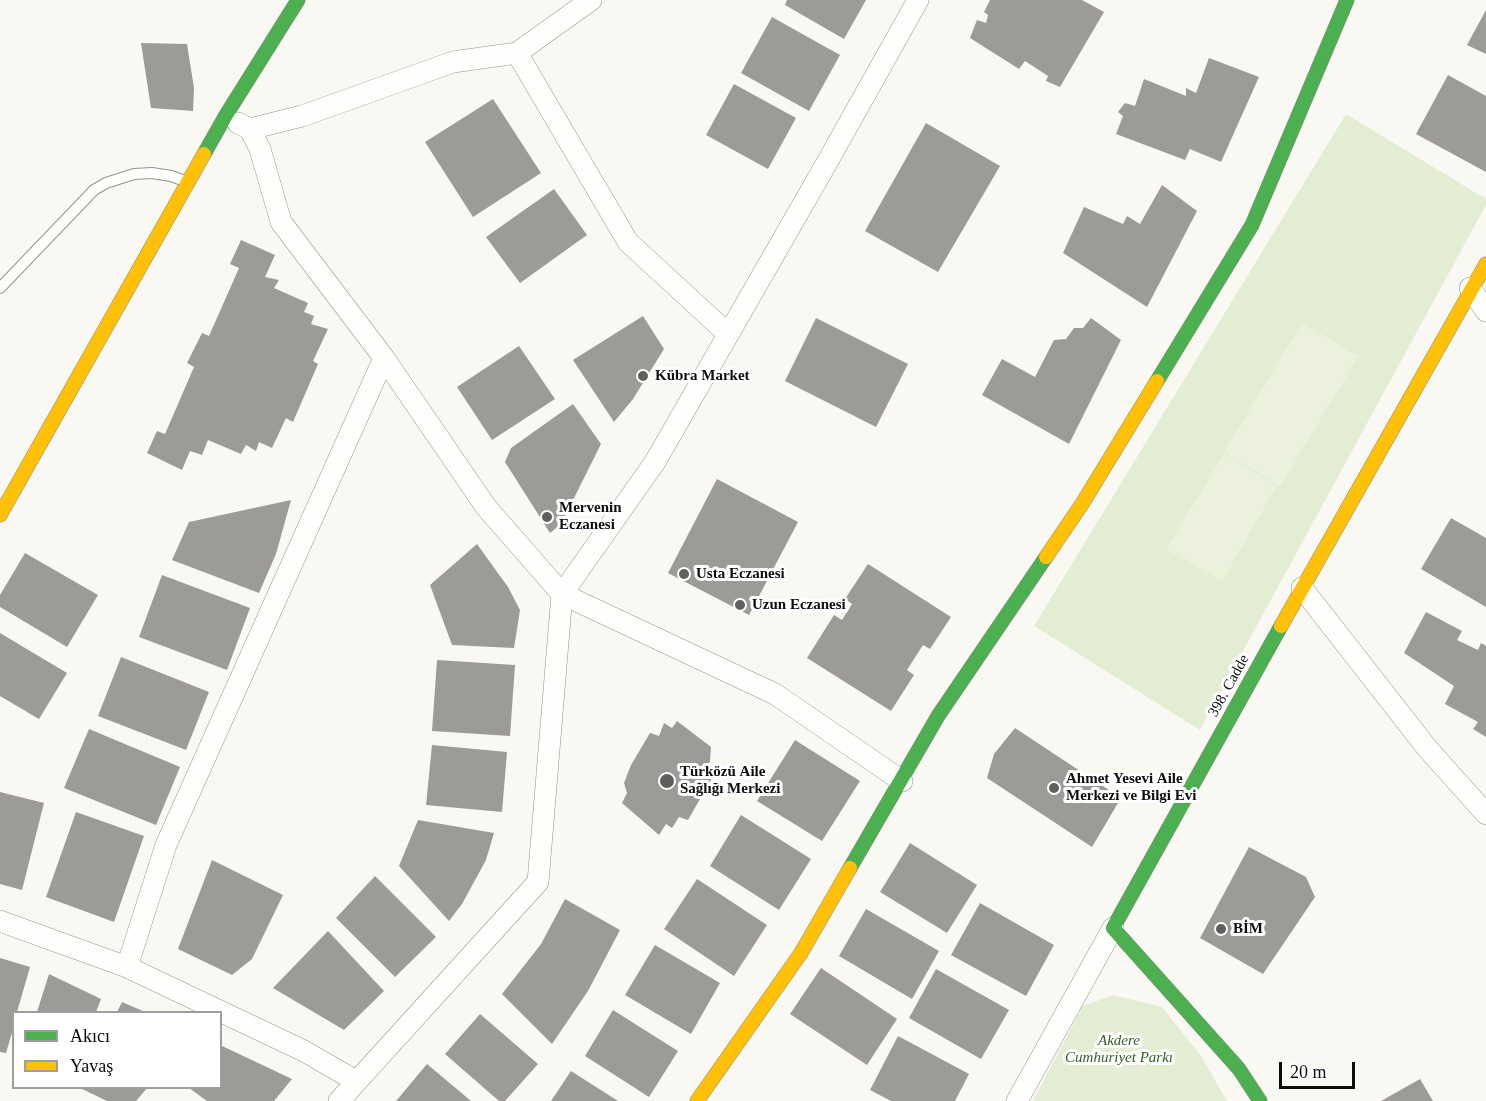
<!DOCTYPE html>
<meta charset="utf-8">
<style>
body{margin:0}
#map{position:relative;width:1486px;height:1101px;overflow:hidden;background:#faf8f2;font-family:Georgia,serif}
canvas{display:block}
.legend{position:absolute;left:12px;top:1011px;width:210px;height:78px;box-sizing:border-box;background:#fff;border:2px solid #9e9e9e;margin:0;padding:8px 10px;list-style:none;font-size:18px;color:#0d0d0d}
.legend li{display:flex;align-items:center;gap:12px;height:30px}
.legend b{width:30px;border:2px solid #9e9e9e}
.scale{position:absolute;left:1279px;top:1062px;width:76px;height:27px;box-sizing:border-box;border:3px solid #0d0d0d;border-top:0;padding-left:8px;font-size:18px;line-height:21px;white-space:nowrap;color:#0d0d0d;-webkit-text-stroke:4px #fff;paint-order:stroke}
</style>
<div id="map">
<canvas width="1486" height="1101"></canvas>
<ul class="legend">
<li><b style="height:8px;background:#4caf50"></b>Akıcı</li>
<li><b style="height:8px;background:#ffc107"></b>Yavaş</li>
</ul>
<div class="scale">20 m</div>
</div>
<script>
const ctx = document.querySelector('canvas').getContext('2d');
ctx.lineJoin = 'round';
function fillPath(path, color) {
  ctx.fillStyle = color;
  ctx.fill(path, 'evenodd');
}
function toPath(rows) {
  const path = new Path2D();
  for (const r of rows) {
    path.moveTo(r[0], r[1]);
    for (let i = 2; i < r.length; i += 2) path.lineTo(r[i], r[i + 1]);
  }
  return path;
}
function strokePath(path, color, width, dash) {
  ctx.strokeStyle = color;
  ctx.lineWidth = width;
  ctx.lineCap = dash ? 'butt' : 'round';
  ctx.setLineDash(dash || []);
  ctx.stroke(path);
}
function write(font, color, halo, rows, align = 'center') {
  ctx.font = font + ' Georgia,serif';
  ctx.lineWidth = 6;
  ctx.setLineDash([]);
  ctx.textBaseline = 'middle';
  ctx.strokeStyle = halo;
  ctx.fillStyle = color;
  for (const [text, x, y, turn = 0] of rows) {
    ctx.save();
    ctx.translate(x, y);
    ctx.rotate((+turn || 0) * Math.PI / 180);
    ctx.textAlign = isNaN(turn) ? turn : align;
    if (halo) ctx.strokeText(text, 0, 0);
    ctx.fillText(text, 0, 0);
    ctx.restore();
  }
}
fillPath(toPath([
 [1346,114,1486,199,1486,205,1200,730,1034,626],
 [1113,995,1162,1007,1201,1056,1227,1101,1033,1101,1083,1006]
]), '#e3edd4');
fillPath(toPath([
 [1302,323,1359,356,1280,486,1224,452],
 [1224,454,1277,486,1222,581,1166,549]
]), '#ecf1dd');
fillPath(toPath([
 [787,0,866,0,844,39,785,5],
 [990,0,1082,0,1104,12,1060,87,1046,81,1048,76,1025,61,1019,69,970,38,977,20,986,23,988,15,984,12],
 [1486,10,1486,54,1467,45],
 [772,17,840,55,809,111,741,73],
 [141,43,187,44,194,88,193,111,151,108],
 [1209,58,1259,77,1221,162,1190,149,1185,160,1116,134,1123,116,1118,112,1125,103,1135,106,1144,79,1186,96,1186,88,1196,93],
 [1448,75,1486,96,1486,172,1416,134],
 [734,84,796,118,768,169,706,135],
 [493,99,541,173,473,217,425,142],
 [926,123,1000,166,938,272,865,231],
 [1162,185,1197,211,1147,307,1063,253,1084,207,1123,224,1127,216,1140,224],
 [554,189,587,235,520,283,486,237],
 [241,240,275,255,265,277,279,280,274,288,308,303,304,312,314,316,311,324,328,329,313,361,318,364,293,422,286,418,272,448,259,442,256,451,246,445,241,454,208,440,202,455,190,451,182,470,147,453,157,431,165,434,194,367,187,363,202,333,209,336,239,268,230,264],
 [643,316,664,349,633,399,614,422,573,360],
 [816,318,908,364,876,427,785,381],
 [1091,318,1121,340,1069,444,982,395,1002,359,1035,377,1054,340,1066,339,1074,328,1083,328],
 [519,346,555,399,492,440,457,387],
 [573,404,601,444,561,524,550,533,505,462,511,448],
 [717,479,798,522,749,615,668,573],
 [291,500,276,554,259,593,172,560,189,522],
 [1451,518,1486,538,1486,607,1421,569],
 [477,544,508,587,520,610,514,648,452,645,430,585],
 [25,553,98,595,67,647,0,607,0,595],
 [868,564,951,617,930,649,923,645,907,670,914,675,891,711,807,658,834,615,842,620,852,604,845,599],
 [162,575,250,608,227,670,139,637],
 [1426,612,1462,631,1457,640,1478,650,1481,643,1486,646,1486,737,1473,729,1478,722,1445,704,1454,686,1404,653],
 [0,633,67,673,39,719,0,696],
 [121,657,209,692,186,750,98,716],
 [437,660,515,665,510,736,432,731],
 [677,721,711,747,710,761,703,773,712,778,688,820,679,817,672,828,666,824,659,835,622,803,627,793,624,783,631,765,650,733,659,736,664,723,672,728],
 [1015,728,1121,798,1092,847,987,778,994,754],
 [89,729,180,767,156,825,64,788],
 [795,740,860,781,822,841,757,801],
 [432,745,507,752,502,812,426,805],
 [0,792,44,803,22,890,0,884],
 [76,812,144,836,114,922,46,897],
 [741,815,811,859,779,910,710,866],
 [418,820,494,833,486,860,462,904,449,921,399,866],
 [910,843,977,885,947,933,880,892],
 [1249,847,1306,877,1315,897,1263,974,1200,938],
 [212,860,283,895,252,959,232,975,178,949],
 [375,876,436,937,395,977,336,918],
 [697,879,767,925,734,976,664,929],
 [565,899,620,930,588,991,552,1044,502,994,541,944],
 [980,903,1054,945,1026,996,951,955],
 [866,909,939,951,912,999,839,956],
 [328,931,384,991,344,1030,273,988],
 [655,945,720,983,691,1034,625,995],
 [0,958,30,967,17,1012,14,1012,14,1026,6,1053,0,1052],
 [821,968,897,1019,867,1065,790,1014],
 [936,969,1009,1010,981,1059,909,1018],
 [49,974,101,999,96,1012,37,1012],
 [122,1002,145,1012,117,1012],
 [613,1010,678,1051,649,1097,585,1056],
 [480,1014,538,1064,505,1101,499,1101,445,1054],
 [898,1036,969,1074,955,1101,891,1101,870,1090],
 [220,1045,292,1079,274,1101,207,1101,189,1088,220,1088],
 [427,1064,471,1101,396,1101],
 [571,1071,618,1101,551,1101],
 [1420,1079,1433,1101,1381,1101],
 [80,1088,147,1088,136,1101,107,1101]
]), '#9d9b97');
const lane = toPath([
 [0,288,94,190,106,183,134,174,152,173,171,176,185,181]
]);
const street = toPath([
 [517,53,628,242,728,334],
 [238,123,250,129,302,116,453,62,517,53,591,0],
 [250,129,260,149,281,222,384,358,486,507,562,594,775,694,902,781],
 [1470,288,1486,311],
 [1302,588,1427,748,1486,814],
 [0,921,127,967,304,1051,356,1081],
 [127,967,166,845,384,358],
 [339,1101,538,882,562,594,655,462,825,166,918,0],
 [1017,1101,1113,928]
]);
const fast = toPath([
 [204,154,226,115,298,0],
 [1157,381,1252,225,1347,0],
 [850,868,938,716,1046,557],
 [1260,1101,1239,1069,1113,928,1281,626]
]);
const slow = toPath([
 [0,515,204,154],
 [1046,557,1082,504,1157,381],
 [1281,626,1486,264],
 [697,1101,801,953,850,868]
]);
strokePath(lane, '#949390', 12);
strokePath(street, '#949390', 22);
strokePath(fast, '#8a8987', 15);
strokePath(slow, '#8a8987', 15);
strokePath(lane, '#fefefd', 10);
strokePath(street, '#fefefd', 21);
strokePath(fast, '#4caf50', 14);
strokePath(slow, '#ffc107', 14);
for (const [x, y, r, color] of [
 [643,376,6,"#605f5d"],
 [547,517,6,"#605f5d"],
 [684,574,6,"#605f5d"],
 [740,605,6,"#605f5d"],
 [667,781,8,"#605f5d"],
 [1054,788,6,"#605f5d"],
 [1221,929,6,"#605f5d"]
]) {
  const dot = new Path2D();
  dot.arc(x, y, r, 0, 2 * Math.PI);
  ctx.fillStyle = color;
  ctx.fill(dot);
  strokePath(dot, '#fff', 2);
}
write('bold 15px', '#0d0d0d', '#fff', [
 ["Kübra Market",655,376],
 ["Mervenin",559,508],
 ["Eczanesi",559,525],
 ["Usta Eczanesi",696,574],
 ["Uzun Eczanesi",752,605],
 ["Türközü Aile",680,772],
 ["Sağlığı Merkezi",680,789],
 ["Ahmet Yesevi Aile",1066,779],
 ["Merkezi ve Bilgi Evi",1066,796],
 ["BİM",1233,929]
], 'left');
write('15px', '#0d0d0d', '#fff', [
 ["398. Cadde",1229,686,-61]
]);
write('italic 15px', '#2f5d24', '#fff', [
 ["Akdere",1119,1041],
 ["Cumhuriyet Parkı",1119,1058]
]);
</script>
